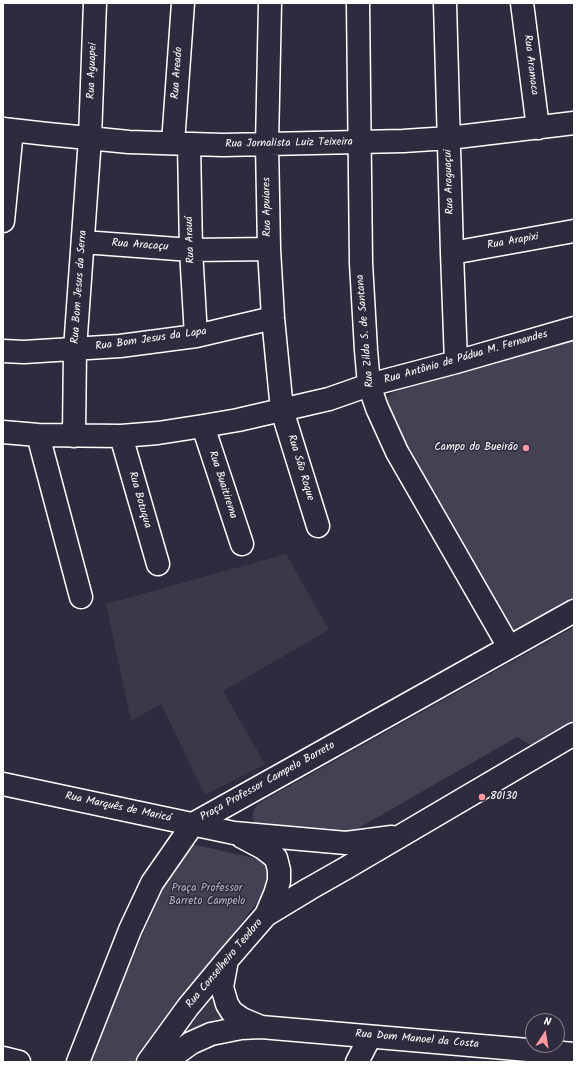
<!DOCTYPE html>
<meta charset="utf-8">
<style>
body{margin:0}
#map{position:relative;width:577px;height:1065px;overflow:hidden;background:#2f2a3d;font-family:Kalam,sans-serif}
canvas{display:block}
.frame{position:absolute;inset:0;border:4px solid #fff;pointer-events:none}
.north{position:absolute;left:525px;top:1013px;width:40px;height:40px;box-sizing:border-box;background:#2f2a3d;border:1px solid #827f8b;border-radius:50%;rotate:12deg;font-size:11px;font-weight:700;line-height:16px;text-align:center;color:#fff}
.north::after{content:'';display:block;margin:auto;width:14px;height:18px;background:#ff9aa2;clip-path:polygon(50% 0,100% 100%,50% 72%,0 100%)}
</style>
<div id="map">
<canvas width="577" height="1065"></canvas>
<div class="frame"></div>
<div class="north">N</div>
</div>
<script>
const ctx = document.querySelector('canvas').getContext('2d');
ctx.lineJoin = 'round';
function fillPath(path, color) {
  ctx.fillStyle = color;
  ctx.fill(path, 'evenodd');
}
function toPath(rows) {
  const path = new Path2D();
  for (const r of rows) {
    path.moveTo(r[0], r[1]);
    for (let i = 2; i < r.length; i += 2) path.lineTo(r[i], r[i + 1]);
  }
  return path;
}
function strokePath(path, color, width, dash) {
  ctx.strokeStyle = color;
  ctx.lineWidth = width;
  ctx.lineCap = dash ? 'butt' : 'round';
  ctx.setLineDash(dash || []);
  ctx.stroke(path);
}
function write(font, color, halo, rows, align = 'center') {
  ctx.font = font + ' Kalam,sans-serif';
  ctx.lineWidth = 3;
  ctx.setLineDash([]);
  ctx.textBaseline = 'middle';
  ctx.strokeStyle = halo;
  ctx.fillStyle = color;
  for (const [text, x, y, turn = 0] of rows) {
    ctx.save();
    ctx.translate(x, y);
    ctx.rotate((+turn || 0) * Math.PI / 180);
    ctx.textAlign = isNaN(turn) ? turn : align;
    if (halo) ctx.strokeText(text, 0, 0);
    ctx.fillText(text, 0, 0);
    ctx.restore();
  }
}
fillPath(toPath([
 [286,554,329,630,223,691,265,764,205,795,161,704,131,721,106,604],
 [229,977,224,994,250,1022,162,1062]
]), '#3c3749');
fillPath(toPath([
 [574,341,574,599,520,630,518,631,514,630,511,630,424,485,385,404,389,396,394,392],
 [574,627,574,723,535,745,528,744,517,737,357,829,337,840,256,828,254,824,253,815,254,810,256,806,261,802],
 [189,845,196,845,262,860,270,868,269,886,138,1062,88,1062,167,878]
]), '#464152');
const minor = toPath([
 [270,3,267,144,269,249,273,318,282,410,318,526],
 [358,3,361,263,366,350,369,385,377,408,397,452,509,647],
 [445,3,452,253,456,362],
 [522,3,538,128],
 [3,129,47,134,129,142,223,145,403,141,449,138,574,123],
 [173,143,183,3],
 [189,144,191,250,196,336],
 [3,221,12,130],
 [83,242,191,250,269,249],
 [452,253,574,231],
 [3,351,24,352,120,346,196,336,273,318],
 [203,426,242,544],
 [3,432,38,435,121,436,158,433,203,426,238,420,329,399,369,385,456,362,574,328],
 [38,435,81,597],
 [74,436,75,349,90,138,95,3],
 [121,436,158,564],
 [3,1058,19,1062],
 [78,1062,130,930,152,883,193,824,574,611],
 [357,1062,370,1037]
]);
const major = toPath([
 [3,784,234,833,346,843,392,837],
 [242,837,263,848,276,858,279,870,279,881,275,894,266,915],
 [227,960,222,987,227,1004,232,1012,242,1019,261,1027],
 [148,1062,188,1007,227,960,266,915,309,889,346,868,574,734],
 [165,1062,191,1043,211,1034,241,1028,261,1027,574,1054]
]);
strokePath(minor, '#fff', 25);
strokePath(major, '#fff', 25);
strokePath(minor, '#2f2a3d', 22);
strokePath(major, '#2f2a3d', 22);
for (const [x, y, r, color] of [
 [526,448,4,"#ff9aa2"],
 [482,797,4,"#ff9aa2"]
]) {
  const dot = new Path2D();
  dot.arc(x, y, r, 0, 2 * Math.PI);
  ctx.fillStyle = color;
  ctx.fill(dot);
  strokePath(dot, '#2f2a3d', 1.5);
}
write('11px', '#fff', '#2f2a3d', [
 ["Rua Aramaca",530,65,83],
 ["Rua Aguapei",93,71,-88],
 ["Rua Areado",178,73,-86],
 ["Rua Jornalista Luiz Teixeira",289,144,-1],
 ["Rua Araguaçui",450,182,-92],
 ["Rua Apuiares",268,207,-91],
 ["Rua Arauá",191,240,-92],
 ["Rua Arapixi",513,242,-10],
 ["Rua Aracaçu",140,246,4],
 ["Rua Bom Jesus da Serra",80,287,-86],
 ["Rua Zilda S. de Santana",366,331,-95],
 ["Rua Bom Jesus da Lapa",151,340,-8],
 ["Rua Antônio de Pádua M. Fernandes",466,358,-16],
 ["Rua São Roque",300,468,73],
 ["Rua Buaitirema",222,485,72],
 ["Rua Botuqua",139,500,74],
 ["Praça Professor Campelo Barreto",268,782,-29],
 ["Rua Marquês de Maricá",118,808,12],
 ["Rua Conselheiro Teodoro",225,964,-50],
 ["Rua Dom Manoel da Costa",417,1040,5]
]);
write('11px', '#fff', '#2f2a3d', [
 ["Campo do Bueirão",518,448],
 ["80130",490,797,"left"]
], 'right');
write('11px', '#b5b3ba', '#2f2a3d', [
 ["Praça Professor",207,889],
 ["Barreto Campelo",207,902]
]);
</script>
